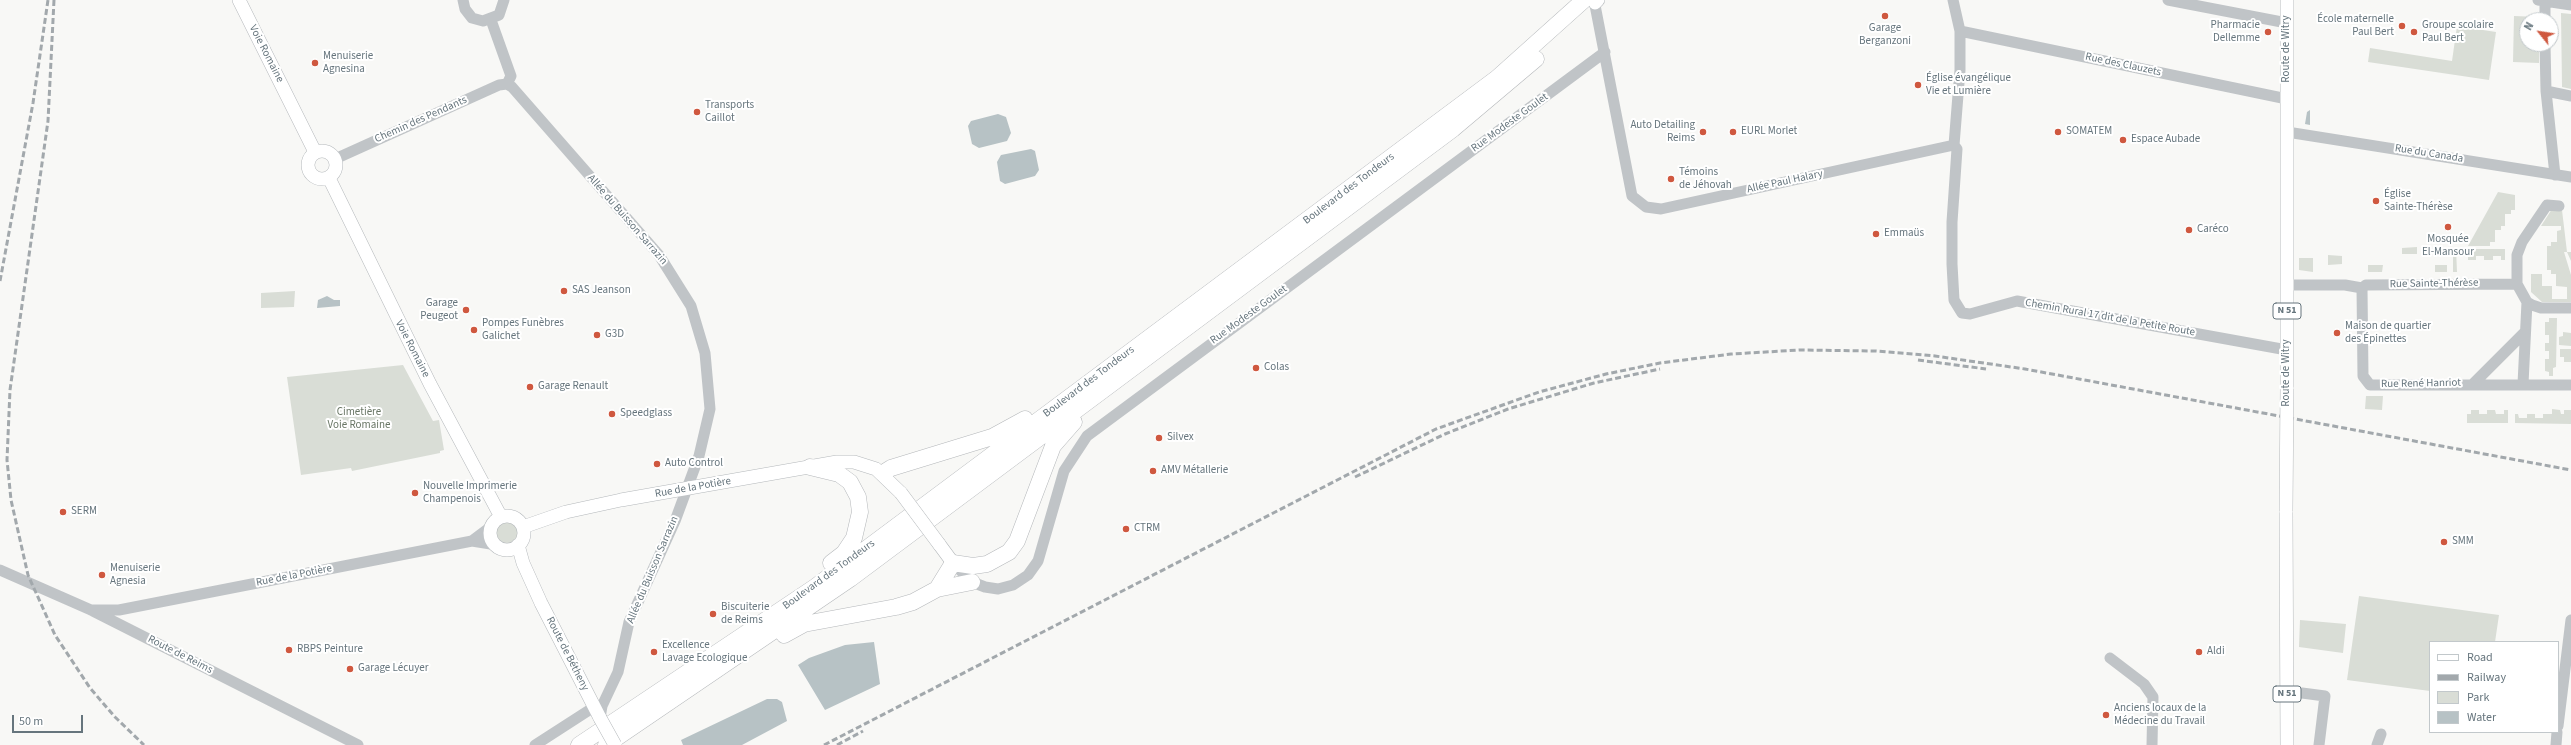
<!DOCTYPE html>
<meta charset="utf-8">
<style>
body{margin:0}
#map{position:relative;width:2571px;height:745px;overflow:hidden;background:#f8f8f6;font-family:"Source Sans 3",sans-serif}
canvas{display:block}
.legend{position:absolute;left:2429px;top:641px;width:130px;height:92px;box-sizing:border-box;background:#fff;border:1px solid #c2c8cb;margin:0;padding:5px 7px;list-style:none;font-size:12px;color:#66757d}
.legend li{display:flex;align-items:center;gap:8px;height:20px}
.legend b{width:20px;border:1px solid #c2c8cb}
.north{position:absolute;left:2519px;top:12px;width:40px;height:40px;box-sizing:border-box;background:#fff;border:1px solid #c2c8cb;border-radius:50%;rotate:300deg;font-size:11px;font-weight:700;line-height:16px;text-align:center;color:#66757d}
.north::after{content:'';display:block;margin:auto;width:14px;height:18px;background:#cf583f;clip-path:polygon(50% 0,100% 100%,50% 72%,0 100%)}
.scale{position:absolute;left:12px;top:715px;width:71px;height:18px;box-sizing:border-box;border:2px solid #66757d;border-top:0;padding-left:5px;font-size:12px;line-height:14px;white-space:nowrap;color:#66757d;-webkit-text-stroke:3px #fff;paint-order:stroke}
</style>
<div id="map">
<canvas width="2571" height="745"></canvas>
<ul class="legend">
<li><b style="height:5px;background:#fff"></b>Road</li>
<li><b style="height:5px;background:#a2a8ac"></b>Railway</li>
<li><b style="height:11px;background:#d9ddd6"></b>Park</li>
<li><b style="height:11px;background:#b7c2c5"></b>Water</li>
</ul>
<div class="north">N</div>
<div class="scale">50 m</div>
</div>
<script>
const ctx = document.querySelector('canvas').getContext('2d');
ctx.lineJoin = 'round';
function fillPath(path, color) {
  ctx.fillStyle = color;
  ctx.fill(path, 'evenodd');
}
function toPath(rows) {
  const path = new Path2D();
  for (const r of rows) {
    if (r.length === 3) {
      path.moveTo(r[0] + r[2], r[1]);
      path.arc(r[0], r[1], r[2], 0, 2 * Math.PI);
      continue;
    }
    path.moveTo(r[0], r[1]);
    for (let i = 2; i < r.length; i += 2) path.lineTo(r[i], r[i + 1]);
  }
  return path;
}
function strokePath(path, color, width, dash) {
  ctx.strokeStyle = color;
  ctx.lineWidth = width;
  ctx.lineCap = dash ? 'butt' : 'round';
  ctx.setLineDash(dash || []);
  ctx.stroke(path);
}
function write(font, color, halo, rows, align = 'center') {
  ctx.font = font + ' "Source Sans 3",sans-serif';
  ctx.lineWidth = 4;
  ctx.setLineDash([]);
  ctx.textBaseline = 'middle';
  ctx.strokeStyle = halo;
  ctx.fillStyle = color;
  for (const [text, x, y, turn = 0] of rows) {
    ctx.save();
    ctx.translate(x, y);
    ctx.rotate((+turn || 0) * Math.PI / 180);
    ctx.textAlign = isNaN(turn) ? turn : align;
    if (halo) ctx.strokeText(text, 0, 0);
    ctx.fillText(text, 0, 0);
    ctx.restore();
  }
}
fillPath(toPath([
 [2561,13,2571,14,2571,89,2562,87],
 [2514,16,2540,17,2540,20,2527,20,2527,44,2539,44,2539,63,2513,62],
 [2457,26,2496,32,2489,80,2368,62,2370,48,2452,61],
 [2498,192,2515,195,2515,210,2511,210,2511,214,2505,214,2505,226,2501,226,2501,230,2495,230,2495,242,2490,242,2490,246,2468,246],
 [2552,209,2562,210,2567,252,2571,252,2571,261,2567,252,2564,252,2571,275,2571,302,2542,302,2531,292,2531,274,2542,274,2542,286,2552,286,2552,299,2567,299,2567,287,2556,286,2556,274,2551,274,2551,270,2547,270,2547,246,2551,246,2551,242,2557,242,2557,231,2561,230,2561,226,2541,226],
 [2417,247,2417,254,2402,254,2402,248],
 [2453,248,2456,248,2457,272,2453,272],
 [2464,249,2505,249,2505,260,2501,260,2501,256,2493,256,2493,260,2484,260,2484,256,2476,256,2476,260,2468,260,2468,256,2464,256],
 [2328,255,2342,256,2342,264,2328,265],
 [2299,258,2313,258,2313,272,2299,270],
 [2368,265,2383,265,2382,272,2368,272],
 [2435,265,2447,265,2447,272,2435,272],
 [295,291,294,307,261,308,261,293],
 [2549,318,2557,318,2556,367,2553,368,2553,376,2549,376,2549,372,2545,371,2545,359,2549,359,2549,351,2545,351,2545,343,2549,343,2549,335,2545,335,2545,322,2549,322],
 [2563,332,2571,333,2571,346,2559,345,2559,337,2563,336],
 [2560,349,2571,349,2571,362,2564,362,2564,357,2560,357],
 [403,365,433,421,439,420,444,450,440,451,440,453,352,471,351,468,301,475,287,377],
 [2366,396,2383,396,2382,410,2365,409],
 [2552,409,2560,410,2561,414,2564,414,2564,410,2571,410,2571,424,2515,423,2515,414,2518,414,2519,418,2527,418,2527,414,2535,414,2535,418,2543,418,2543,414,2552,414],
 [2471,410,2479,410,2479,414,2487,414,2487,410,2495,410,2496,414,2504,414,2504,410,2508,410,2508,423,2467,423,2467,414,2471,414],
 [507,532,11],
 [2359,596,2499,615,2495,642,2430,642,2430,691,2347,680],
 [2300,620,2346,624,2343,653,2299,647]
]), '#d9ddd6');
fillPath(toPath([
 [2310,110,2310,125,2305,124,2307,112],
 [998,114,1006,117,1011,133,1007,141,979,148,972,144,968,126,971,121],
 [1031,149,1035,151,1039,170,1035,176,1005,184,1000,181,997,162,1001,155],
 [327,296,334,300,340,300,340,306,317,308,318,300],
 [874,642,880,684,825,710,798,665,809,658,845,645],
 [767,699,777,699,782,702,787,721,742,745,683,745,681,740]
]), '#b7c2c5');
const major = toPath([
 [239,0,315,152],
 [1595,3,1598,0],
 [322,165,14],
 [329,178,430,384,501,517],
 [2287,389,2287,0],
 [2286,511,2287,745],
 [507,533,17],
 [523,527,566,512,621,500,837,462,854,462,876,469,901,493],
 [939,544,953,563],
 [518,545,523,563,541,603,600,718]
]);
const highway = toPath([
 [810,467,839,474,850,482,858,497,860,512,854,538,844,553,831,563],
 [883,473,891,468,992,437,1025,419],
 [937,589,953,563,973,566,987,564,1009,552,1017,541,1053,446,1074,422],
 [784,635,804,624,896,607,913,602,937,589,972,582],
 [579,745,815,587,1497,78,1584,0],
 [606,745,850,579,1453,129,1536,59]
]);
strokePath(major, '#b4b8bb', 14);
strokePath(highway, '#b4b7ba', 17);
strokePath(toPath([
 [463,0,465,9,472,18,483,21,499,15,504,0],
 [1594,0,1632,196,1646,207,1661,209,1954,145],
 [1953,0,1960,31,1960,70,1954,145],
 [2168,0,2287,23],
 [2538,0,2571,5],
 [2545,0,2545,20],
 [491,20,511,76,507,84],
 [1960,31,2287,99],
 [2545,44,2546,91,2555,175],
 [507,84,512,87,659,255,691,306,705,353,710,409,699,456,675,521,629,622,618,672,602,706,600,718],
 [2546,91,2571,96],
 [2287,132,2571,177],
 [1954,145,1957,149,1952,222,1952,264,1954,300,1962,313,1970,314,2017,301,2287,350],
 [335,159,499,85,507,84],
 [2517,284,2517,255,2522,242,2547,205,2559,206],
 [2287,285,2345,285,2362,288,2366,285,2517,284,2527,302,2532,305,2541,308,2571,308],
 [2362,288,2363,376,2370,385,2571,385],
 [2473,384,2524,333],
 [2523,384,2527,302],
 [472,541,497,545],
 [953,563,972,582,985,587,998,589,1013,585,1028,575,1038,561,1064,471,1087,436,1605,52],
 [0,570,91,610,358,745],
 [91,610,119,610,472,541,492,526],
 [2110,658,2144,684,2153,697,2152,745],
 [2302,693,2325,696,2319,745],
 [2558,726,2571,620],
 [535,745,594,707],
 [2377,745,2381,734],
 [2556,745,2557,732]
]), '#c0c4c7', 11);
strokePath(major, '#fff', 13);
strokePath(highway, '#fff', 16);
strokePath(toPath([
 [54,0,48,121,10,390,7,460,11,500,28,575,55,635,90,688,115,717,144,745],
 [0,281,33,103,48,0],
 [1918,360,1986,369],
 [1355,477,1445,434,1508,409,1594,383,1660,369],
 [824,745,1436,429,1539,392,1606,374,1660,363,1731,354,1800,350,1876,351,1935,356,2025,369,2571,470],
 [837,745,863,731]
]), '#a2a8ac', 3, [6, 3]);
const majorBridge = toPath([
 [901,493,939,544],
 [2286,511,2287,389],
 [600,718,615,745]
]);
strokePath(majorBridge, '#b4b8bb', 14, []);
strokePath(majorBridge, '#fff', 13);
for (const [x, y, r, color] of [
 [1885,16,4,"#cf583f"],
 [2402,26,4,"#cf583f"],
 [2268,32,4,"#cf583f"],
 [2414,32,4,"#cf583f"],
 [315,63,4,"#cf583f"],
 [1918,85,4,"#cf583f"],
 [697,112,4,"#cf583f"],
 [1703,132,4,"#cf583f"],
 [1733,132,4,"#cf583f"],
 [2058,132,4,"#cf583f"],
 [2123,140,4,"#cf583f"],
 [1671,179,4,"#cf583f"],
 [2376,201,4,"#cf583f"],
 [2448,227,4,"#cf583f"],
 [2189,230,4,"#cf583f"],
 [1876,234,4,"#cf583f"],
 [564,291,4,"#cf583f"],
 [466,310,4,"#cf583f"],
 [474,330,4,"#cf583f"],
 [2337,333,4,"#cf583f"],
 [597,335,4,"#cf583f"],
 [1256,368,4,"#cf583f"],
 [530,387,4,"#cf583f"],
 [612,414,4,"#cf583f"],
 [1159,438,4,"#cf583f"],
 [657,464,4,"#cf583f"],
 [1153,471,4,"#cf583f"],
 [415,493,4,"#cf583f"],
 [63,512,4,"#cf583f"],
 [1126,529,4,"#cf583f"],
 [2444,542,4,"#cf583f"],
 [102,575,4,"#cf583f"],
 [713,614,4,"#cf583f"],
 [289,650,4,"#cf583f"],
 [654,652,4,"#cf583f"],
 [2199,652,4,"#cf583f"],
 [350,669,4,"#cf583f"],
 [2106,715,4,"#cf583f"]
]) {
  const dot = new Path2D();
  dot.arc(x, y, r, 0, 2 * Math.PI);
  ctx.fillStyle = color;
  ctx.fill(dot);
  strokePath(dot, '#fff', 1.5);
}
for (const [x, y, w] of [
 [2287,311,28],
 [2287,694,28]
]) {
  const box = new Path2D();
  box.roundRect(x - w / 2, y - 8, w, 16, 3);
  ctx.fillStyle = '#fff';
  ctx.fill(box);
  strokePath(box, '#66757d', 1);
}
write('bold 10px', '#66757d', null, [
 ["N 51",2287,311],
 ["N 51",2287,694]
]);
write('11px', '#66757d', '#fff', [
 ["École maternelle",2394,20,"right"],
 ["Paul Bert",2394,33,"right"],
 ["Pharmacie",2260,26,"right"],
 ["Dellemme",2260,39,"right"],
 ["Groupe scolaire",2422,26],
 ["Paul Bert",2422,39],
 ["Garage",1885,29,"center"],
 ["Berganzoni",1885,42,"center"],
 ["Menuiserie",323,57],
 ["Agnesina",323,70],
 ["Église évangélique",1926,79],
 ["Vie et Lumière",1926,92],
 ["Transports",705,106],
 ["Caillot",705,119],
 ["Auto Detailing",1695,126,"right"],
 ["Reims",1695,139,"right"],
 ["EURL Morlet",1741,132],
 ["SOMATEM",2066,132],
 ["Espace Aubade",2131,140],
 ["Témoins",1679,173],
 ["de Jéhovah",1679,186],
 ["Église",2384,195],
 ["Sainte-Thérèse",2384,208],
 ["Caréco",2197,230],
 ["Emmaüs",1884,234],
 ["Mosquée",2448,240,"center"],
 ["El-Mansour",2448,253,"center"],
 ["SAS Jeanson",572,291],
 ["Garage",458,304,"right"],
 ["Peugeot",458,317,"right"],
 ["Pompes Funèbres",482,324],
 ["Galichet",482,337],
 ["Maison de quartier",2345,327],
 ["des Épinettes",2345,340],
 ["G3D",605,335],
 ["Colas",1264,368],
 ["Garage Renault",538,387],
 ["Speedglass",620,414],
 ["Silvex",1167,438],
 ["Auto Control",665,464],
 ["AMV Métallerie",1161,471],
 ["Nouvelle Imprimerie",423,487],
 ["Champenois",423,500],
 ["SERM",71,512],
 ["CTRM",1134,529],
 ["SMM",2452,542],
 ["Menuiserie",110,569],
 ["Agnesia",110,582],
 ["Biscuiterie",721,608],
 ["de Reims",721,621],
 ["Excellence",662,646],
 ["Lavage Ecologique",662,659],
 ["RBPS Peinture",297,650],
 ["Aldi",2207,652],
 ["Garage Lécuyer",358,669],
 ["Anciens locaux de la",2114,709],
 ["Médecine du Travail",2114,722]
], 'left');
write('11px', '#66757d', '#fff', [
 ["Route de Witry",2287,49,-90],
 ["Voie Romaine",266,54,63],
 ["Rue des Clauzets",2123,65,12],
 ["Chemin des Pendants",421,120,-24],
 ["Rue Modeste Goulet",1510,123,-36],
 ["Rue du Canada",2429,154,9],
 ["Allée Paul Halary",1785,182,-12],
 ["Boulevard des Tondeurs",1349,189,-37],
 ["Allée du Buisson Sarrazin",627,220,49],
 ["Rue Sainte-Thérèse",2434,284,-1],
 ["Rue Modeste Goulet",1249,315,-36],
 ["Chemin Rural 17 dit de la Petite Route",2110,318,10],
 ["Voie Romaine",412,349,63],
 ["Route de Witry",2287,373,-90],
 ["Boulevard des Tondeurs",1089,382,-37],
 ["Rue René Hanriot",2421,384,-1],
 ["Rue de la Potière",693,488,-10],
 ["Allée du Buisson Sarrazin",653,570,-67],
 ["Boulevard des Tondeurs",829,575,-36],
 ["Rue de la Potière",294,576,-11],
 ["Route de Bétheny",567,654,63],
 ["Route de Reims",180,655,27]
]);
write('11px', '#697665', '#fff', [
 ["Cimetière",359,413],
 ["Voie Romaine",359,426]
]);
</script>
